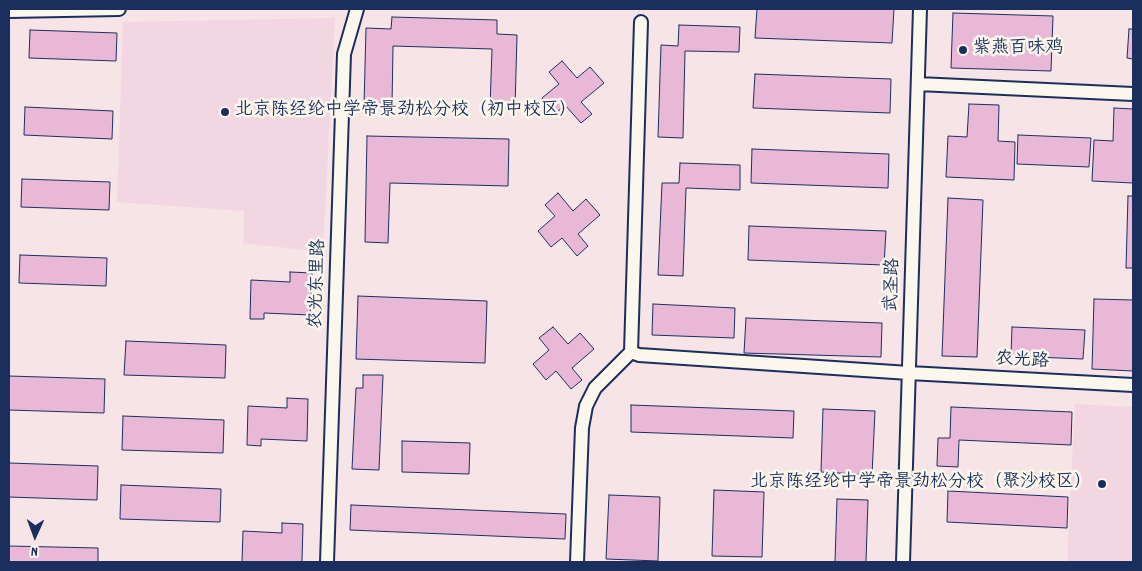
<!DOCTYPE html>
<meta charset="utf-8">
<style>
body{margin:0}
#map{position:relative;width:1142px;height:571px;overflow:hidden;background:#f6e4e6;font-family:Dekko,sans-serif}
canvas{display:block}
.frame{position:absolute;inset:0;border:10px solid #1b2f5e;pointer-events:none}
.north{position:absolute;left:10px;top:511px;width:50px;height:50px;-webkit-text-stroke:4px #fbf7ec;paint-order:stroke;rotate:182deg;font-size:14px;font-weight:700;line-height:20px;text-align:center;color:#1b2f5e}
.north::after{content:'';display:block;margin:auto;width:18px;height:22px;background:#1b2f5e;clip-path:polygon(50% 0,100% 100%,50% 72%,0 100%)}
</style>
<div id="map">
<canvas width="1142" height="571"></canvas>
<div class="frame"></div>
<div class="north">N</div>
</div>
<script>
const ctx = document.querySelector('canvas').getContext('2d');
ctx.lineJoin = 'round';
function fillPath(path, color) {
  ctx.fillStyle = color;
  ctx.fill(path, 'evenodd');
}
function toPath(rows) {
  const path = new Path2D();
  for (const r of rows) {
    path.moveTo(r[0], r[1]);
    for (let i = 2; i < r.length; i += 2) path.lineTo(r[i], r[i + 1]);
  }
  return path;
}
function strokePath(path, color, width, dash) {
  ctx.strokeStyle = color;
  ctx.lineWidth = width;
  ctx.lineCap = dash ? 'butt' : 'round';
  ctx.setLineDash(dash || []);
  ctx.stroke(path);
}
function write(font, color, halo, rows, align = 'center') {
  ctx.font = font + ' Dekko,"LXGW WenKai TC",sans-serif';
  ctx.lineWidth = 5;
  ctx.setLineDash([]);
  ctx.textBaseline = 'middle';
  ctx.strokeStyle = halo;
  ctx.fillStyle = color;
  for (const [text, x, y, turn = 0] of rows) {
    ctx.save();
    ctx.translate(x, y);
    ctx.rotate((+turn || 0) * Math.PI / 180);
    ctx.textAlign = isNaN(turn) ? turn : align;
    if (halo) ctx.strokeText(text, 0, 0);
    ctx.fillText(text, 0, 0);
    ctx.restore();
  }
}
fillPath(toPath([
 [335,18,323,252,243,243,244,211,117,202,123,22],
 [1075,404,1133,407,1133,562,1067,561]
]), '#f2d7e2');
const building = toPath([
 [757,9,894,9,892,43,755,38,757,9],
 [953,13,1053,16,1051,71,951,68,953,13],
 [392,17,497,20,497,34,517,35,515,109,490,108,492,49,393,46,392,106,364,106,366,28,391,29,392,17],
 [679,25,740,27,739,52,685,51,683,138,658,137,661,45,678,46,679,25],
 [1129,29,1133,29,1133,59,1127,58,1129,29],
 [30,30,117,33,116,61,29,58,30,30],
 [562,61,577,78,590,67,604,83,581,102,592,114,581,123,565,105,555,114,542,98,559,84,549,72,562,61],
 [755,74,891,79,890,113,753,108,755,74],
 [969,104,999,105,998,141,1015,142,1014,180,946,177,948,136,967,137,969,104],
 [25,107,113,111,112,139,24,135,25,107],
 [1114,108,1133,109,1133,183,1092,181,1094,140,1113,141,1114,108],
 [1018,135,1091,138,1089,167,1017,164,1018,135],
 [367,136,509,139,508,186,390,183,388,243,365,242,367,136],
 [752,149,889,154,888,188,751,183,752,149],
 [680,163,740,165,740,190,686,188,683,276,658,275,662,183,679,183,680,163],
 [22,179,110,182,109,210,21,207,22,179],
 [558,193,573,211,586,199,600,215,578,234,588,246,577,256,562,238,551,247,538,231,555,216,545,205,558,193],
 [1128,196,1133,196,1133,268,1126,268,1128,196],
 [948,198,983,200,977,357,942,356,948,198],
 [749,226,886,231,884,265,748,260,749,226],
 [20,255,107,258,106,286,19,283,20,255],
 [290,272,312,273,310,315,264,313,264,319,250,319,251,280,290,282,290,272],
 [358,296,487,301,485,363,356,359,358,296],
 [1094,299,1133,300,1133,371,1092,369,1094,299],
 [653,304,735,308,734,338,652,335,653,304],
 [746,318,882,323,881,357,744,353,746,318],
 [553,327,568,344,580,333,594,349,572,368,582,380,571,389,556,371,546,380,533,364,549,350,539,338,553,327],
 [1012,327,1085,330,1083,359,1011,356,1012,327],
 [126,341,226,345,225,378,124,375,126,341],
 [363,375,383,375,379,470,352,469,356,388,363,388,363,375],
 [9,376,105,379,104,413,9,410,9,376],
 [287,398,308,399,307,441,261,439,261,446,247,445,248,406,287,408,287,398],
 [631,405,794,411,793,438,631,432,631,405],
 [951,407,1072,412,1071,445,959,440,958,467,937,466,938,438,950,438,951,407],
 [823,409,875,411,872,475,821,472,823,409],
 [123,416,224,420,223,453,122,450,123,416],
 [402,441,470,443,469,474,402,472,402,441],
 [9,463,98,466,97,500,9,497,9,463],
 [121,485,221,489,220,522,120,519,121,485],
 [714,490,764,492,762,557,712,556,714,490],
 [948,491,1068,497,1067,528,947,522,948,491],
 [609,495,660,497,658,561,606,559,609,495],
 [837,499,868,500,866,562,835,562,837,499],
 [351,505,566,514,565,539,350,530,351,505],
 [282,523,303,524,302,562,242,562,243,531,282,533,282,523],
 [9,546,98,548,98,562,9,562,9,546]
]);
fillPath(building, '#eab8d7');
strokePath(building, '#1b2f5e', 1);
const minor = toPath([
 [9,11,119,9],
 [918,84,1133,94],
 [631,352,639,355,909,373,1133,385],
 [327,562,344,54,357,9],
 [577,562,582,428,586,406,595,388,631,352,641,22],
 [903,562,920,9]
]);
strokePath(minor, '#1b2f5e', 16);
strokePath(minor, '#fbf7ec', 12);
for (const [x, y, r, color] of [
 [963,50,5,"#1b2f5e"],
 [225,112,5,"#1b2f5e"],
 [1102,484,5,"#1b2f5e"]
]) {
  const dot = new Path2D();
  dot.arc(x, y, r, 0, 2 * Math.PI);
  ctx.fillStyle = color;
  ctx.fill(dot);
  strokePath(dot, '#fbf7ec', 2);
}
write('18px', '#1b2f5e', '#fbf7ec', [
 ["紫燕百味鸡",973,50],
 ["北京陈经纶中学帝景劲松分校（初中校区）",235,112],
 ["北京陈经纶中学帝景劲松分校（聚沙校区）",1092,484,"right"]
], 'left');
write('18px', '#1b2f5e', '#fbf7ec', [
 ["农光东里路",319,284,-88],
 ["武圣路",894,285,-88],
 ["农光路",1022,362,3]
]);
</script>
